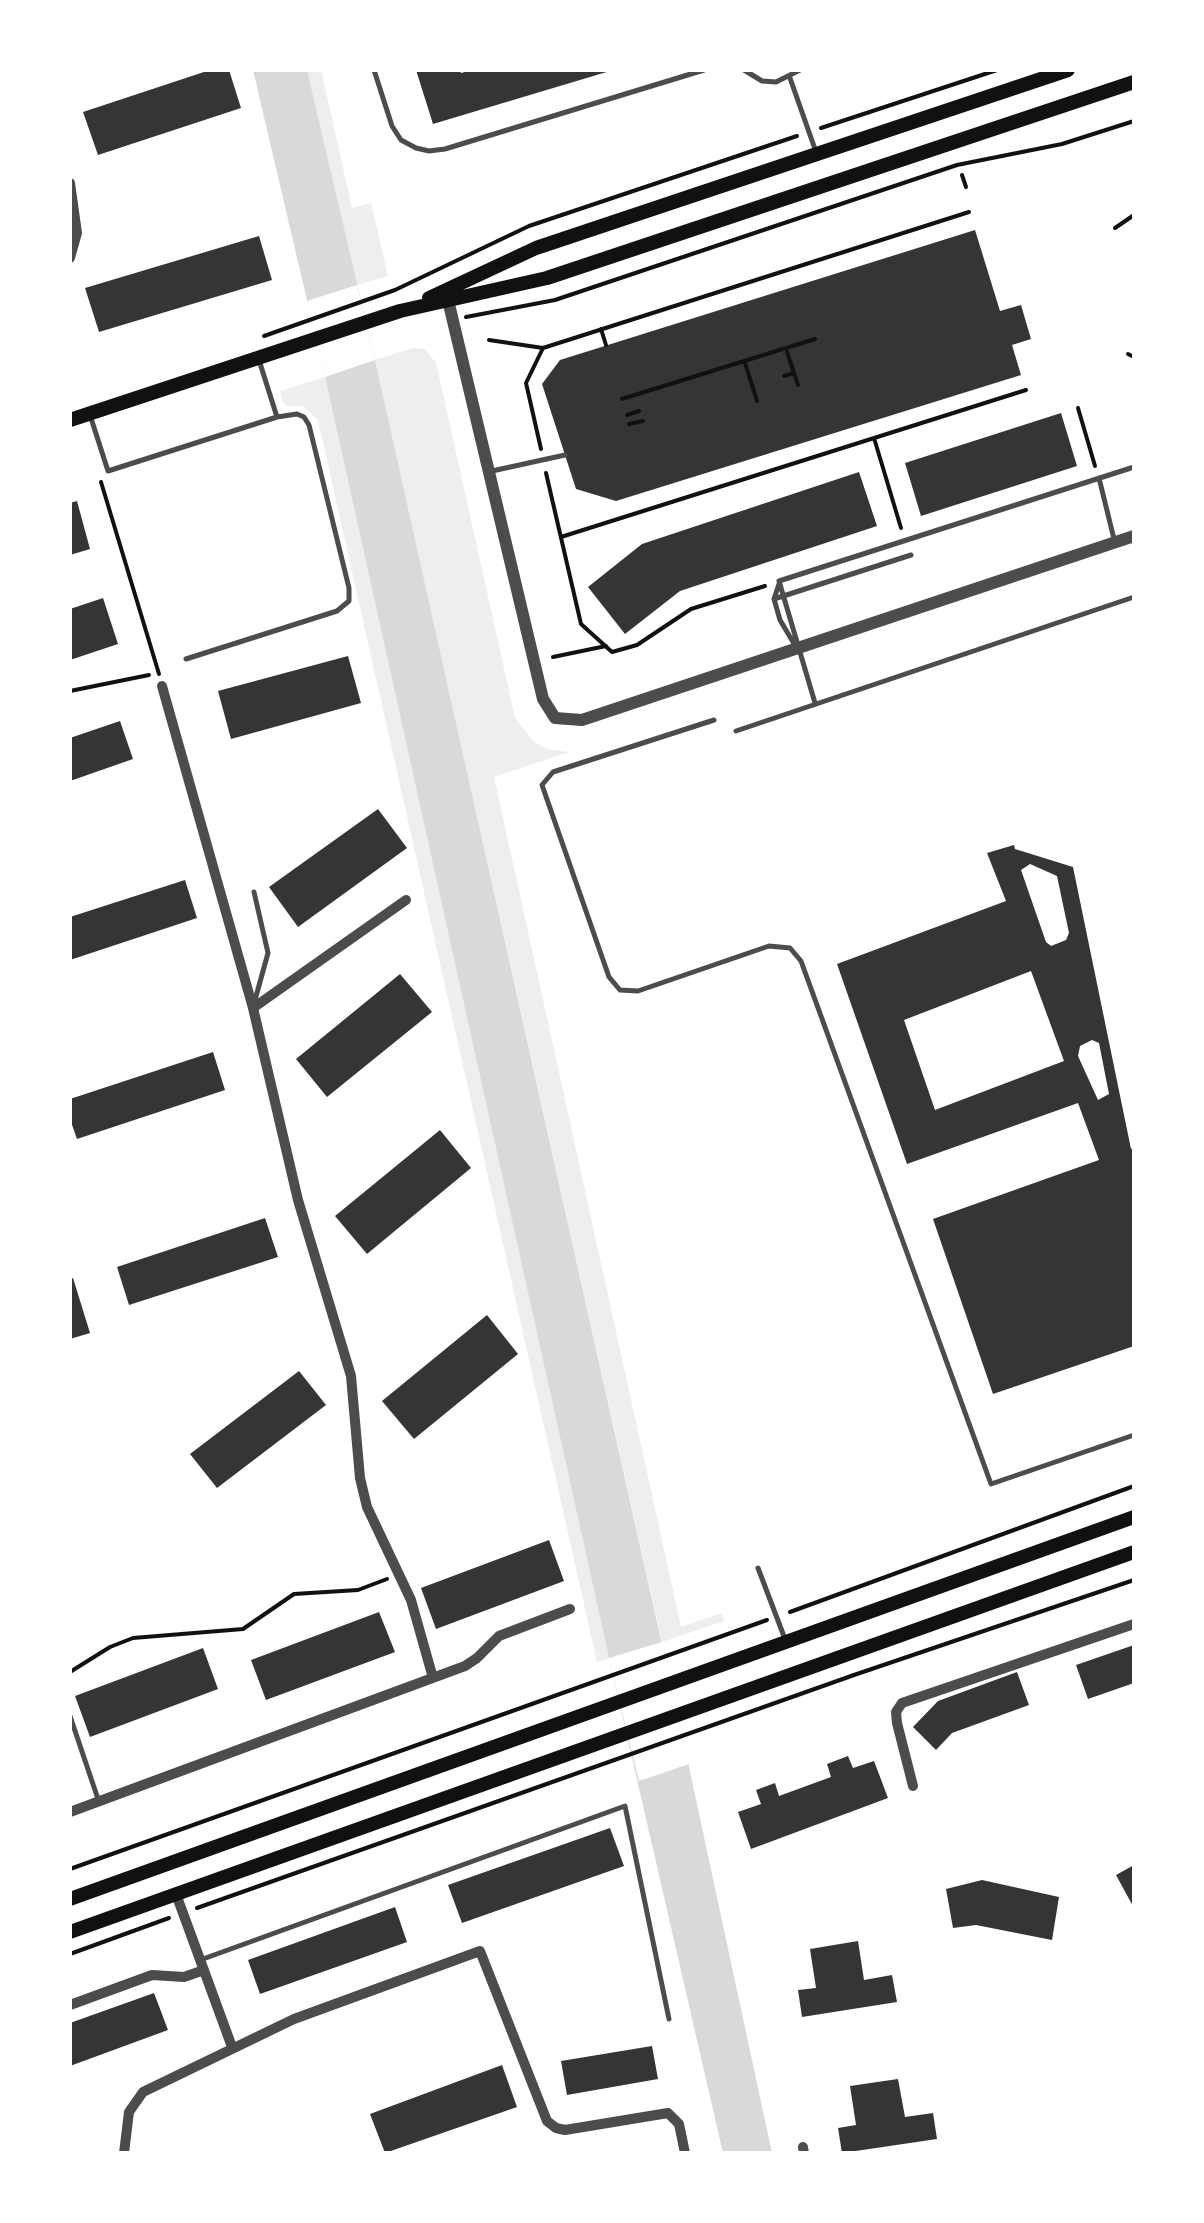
<!DOCTYPE html>
<style>
body{margin:0}
#map{position:relative;width:1204px;height:2223px;overflow:hidden;background:#fff;font-family:Jost,sans-serif}
canvas{display:block}
.frame{position:absolute;inset:0;border:72px solid #fff;pointer-events:none}
</style>
<div id="map">
<canvas width="1204" height="2223"></canvas>
<div class="frame"></div>
</div>
<script>
const ctx = document.querySelector('canvas').getContext('2d');
ctx.lineJoin = 'round';
function fillPath(path, color) {
  ctx.fillStyle = color;
  ctx.fill(path, 'evenodd');
}
function toPath(rows) {
  const path = new Path2D();
  for (const r of rows) {
    path.moveTo(r[0], r[1]);
    for (let i = 2; i < r.length; i += 2) path.lineTo(r[i], r[i + 1]);
  }
  return path;
}
function strokePath(path, color, width, dash) {
  ctx.strokeStyle = color;
  ctx.lineWidth = width;
  ctx.lineCap = dash ? 'butt' : 'round';
  ctx.setLineDash(dash || []);
  ctx.stroke(path);
}
fillPath(toPath([
 [307,70,321,70,352,208,371,203,388,276,357,285],
 [413,348,425,349,436,363,515,718,533,741,547,749,569,752,494,777,681,1627,722,1613,724,1621,662,1642,375,360],
 [325,377,609,1658,597,1662,318,420,303,406,287,406,282,401,280,391]
]), '#eee');
fillPath(toPath([
 [253,70,307,70,375,360,678,1716,772,2153,723,2153,609,1658,325,377]
]), '#d9d9d9');
fillPath(toPath([
 [357,285,375,360,325,377,307,301],
 [662,1642,689,1764,639,1781,609,1658]
]), '#fff');
fillPath(toPath([
 [210,70,229,70,241,108,98,155,83,112],
 [416,70,460,70,461,73,473,70,610,71,433,124],
 [975,230,1000,311,1021,305,1031,339,1012,345,1021,375,616,501,576,489,542,384,560,360],
 [259,236,272,280,99,332,85,288],
 [1061,413,1077,466,921,516,905,463],
 [859,472,877,526,680,591,625,634,588,587,642,544],
 [77,501,90,549,70,555,70,503],
 [103,598,118,644,70,660,70,609],
 [348,656,361,703,231,739,218,691],
 [120,721,133,759,70,781,70,738],
 [378,809,407,848,298,927,269,887],
 [1014,845,1015,849,1073,867,1131,1149,1134,1148,1134,1346,993,1394,933,1219,1099,1160,1078,1103,907,1164,837,964,1006,901,987,853],
 [1030,864,1057,876,1069,933,1066,940,1051,946,1046,942,1021,870],
 [1031,971,1064,1061,935,1110,904,1020],
 [1092,1040,1099,1043,1109,1094,1098,1100,1078,1056,1080,1046],
 [185,880,197,918,70,960,70,917],
 [400,974,432,1012,327,1097,296,1059],
 [213,1052,225,1090,77,1139,70,1119,70,1099],
 [440,1130,471,1168,367,1254,335,1216],
 [265,1218,278,1257,129,1305,117,1267],
 [73,1278,90,1333,70,1339,70,1279],
 [487,1315,518,1354,414,1439,382,1401],
 [299,1371,326,1405,217,1488,190,1454],
 [549,1540,564,1581,436,1629,421,1588],
 [379,1612,395,1652,266,1700,251,1660],
 [1134,1645,1134,1683,1088,1699,1076,1665],
 [203,1648,218,1689,90,1737,75,1696],
 [1017,1672,1029,1705,952,1733,936,1750,913,1727,938,1701],
 [848,1756,853,1768,874,1761,888,1798,751,1849,738,1812,761,1804,756,1790,775,1783,779,1796,831,1777,827,1764],
 [610,1828,624,1866,462,1923,448,1885],
 [1134,1865,1134,1908,1116,1875],
 [982,1880,1059,1897,1052,1940,976,1925,953,1928,946,1889],
 [395,1907,407,1942,260,1994,248,1960],
 [858,1941,864,1980,892,1975,897,2002,802,2017,798,1990,816,1988,810,1949],
 [154,1993,168,2030,70,2066,70,2023],
 [652,2046,658,2079,567,2095,561,2061],
 [502,2065,517,2107,385,2153,370,2114],
 [898,2079,905,2117,933,2113,937,2139,842,2153,838,2128,856,2125,850,2086]
]), '#353535');
strokePath(toPath([
 [821,128,997,70],
 [962,175,966,187],
 [1115,228,1134,215],
 [466,317,555,300,957,165,1062,144,1134,121],
 [601,329,606,345],
 [264,336,395,290,529,226,797,136],
 [489,340,543,348],
 [787,352,798,385],
 [1128,354,1134,357],
 [745,363,757,401],
 [784,376,794,373],
 [622,399,815,339],
 [1078,408,1095,466],
 [627,415,639,411],
 [629,424,643,421],
 [874,438,901,528],
 [541,449,526,383,543,348,969,212],
 [546,473,581,624,612,652,637,645,691,609,765,586],
 [101,482,159,674],
 [561,537,1026,390],
 [553,657,606,646],
 [70,691,149,675],
 [790,1612,1134,1486],
 [70,1672,110,1647,133,1638,243,1629,294,1594,358,1590,387,1579],
 [70,1869,767,1620],
 [197,1908,854,1675,1134,1580],
 [70,1954,169,1918]
]), '#111', 4);
strokePath(toPath([
 [374,70,392,126,401,140,416,148,429,151,445,149,704,70],
 [744,70,762,81,776,82,800,70],
 [790,78,816,152],
 [90,415,108,471,277,417],
 [492,471,565,455],
 [1099,478,1114,539],
 [779,581,1134,467],
 [779,581,815,703],
 [779,584,774,599,780,620,796,647],
 [774,599,911,555],
 [186,659,337,611,349,601,349,588,309,425,304,417,297,414,277,417,259,360],
 [714,720,553,772,542,785,609,977,620,990,638,991,769,946,790,948,801,961,991,1484,1134,1435],
 [736,731,1134,597],
 [254,892,268,953,255,1000],
 [758,1568,785,1639],
 [70,1716,98,1799],
 [203,1959,625,1806,669,2019]
]), '#4c4c4c', 5);
strokePath(toPath([
 [70,183,77,233,70,258],
 [162,686,253,1008,298,1200,351,1376,360,1478,367,1507,411,1600,433,1678],
 [253,1008,406,900],
 [913,1786,897,1723,896,1712,902,1703,1134,1624],
 [70,1812,465,1666,477,1658,499,1636,570,1609],
 [176,1894,232,2047],
 [70,2005,152,1975,184,1977,204,1970],
 [803,2147,804,2153],
 [124,2153,129,2112,143,2092,294,2019,480,1951,547,2121,556,2128,565,2130,668,2113,679,2124,685,2153]
]), '#4c4c4c', 10);
strokePath(toPath([
 [448,300,543,699,555,718,582,720,1134,536]
]), '#4c4c4c', 12);
strokePath(toPath([
 [429,298,536,248,1068,70],
 [70,420,400,311,547,278,1134,82],
 [70,1899,1134,1517],
 [70,1932,1134,1552]
]), '#111', 14);
</script>
